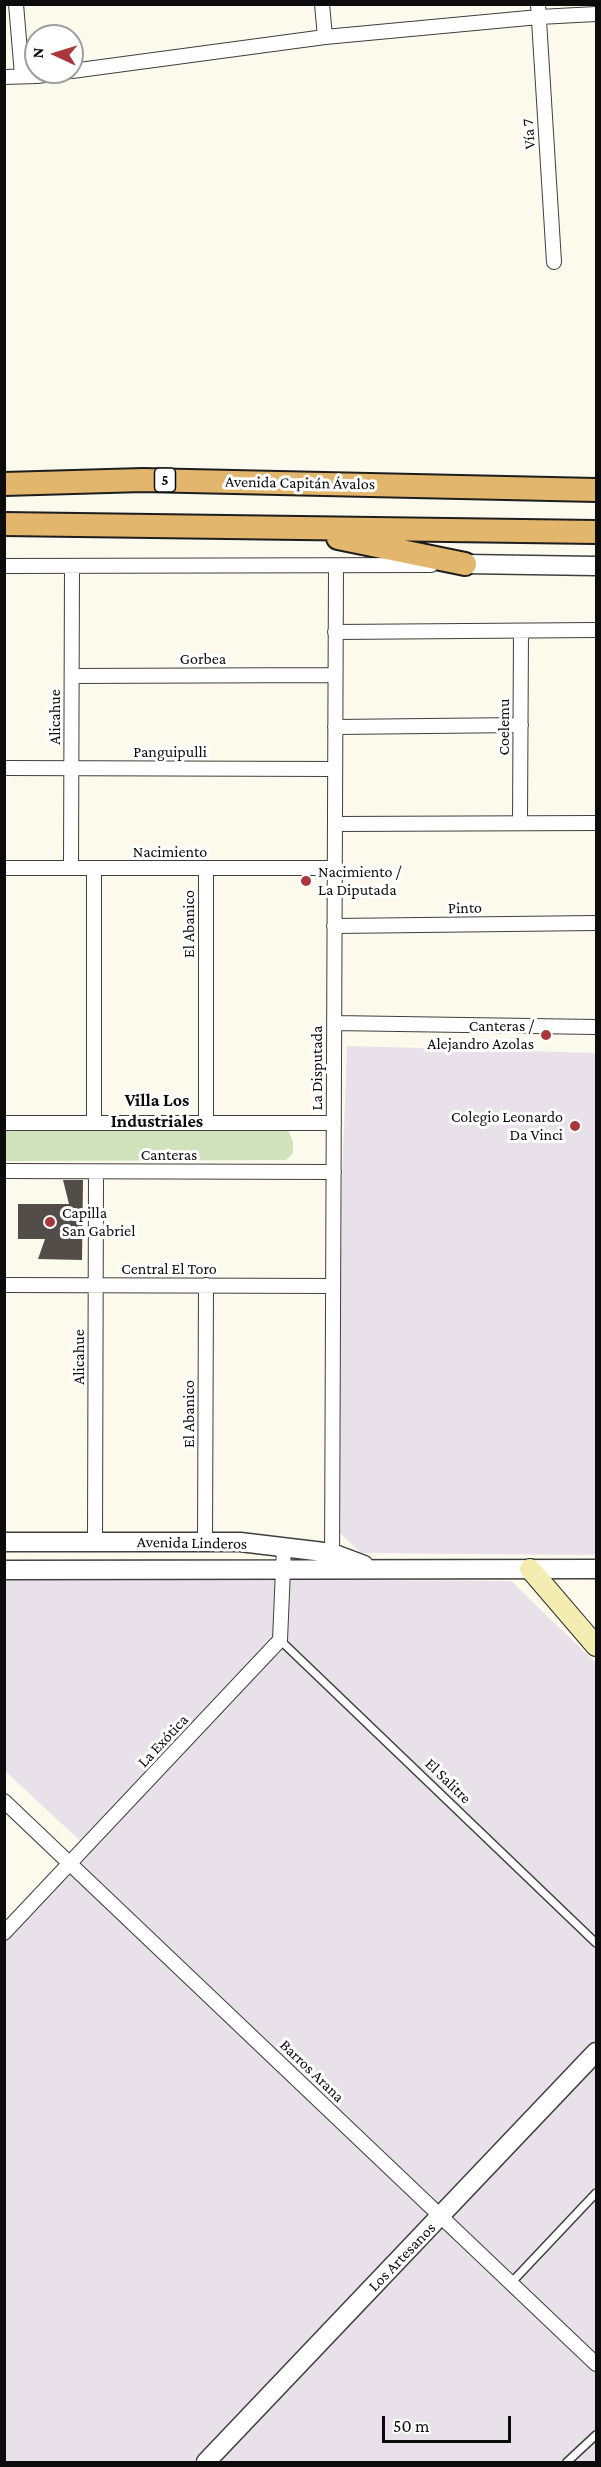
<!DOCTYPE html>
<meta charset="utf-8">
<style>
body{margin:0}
#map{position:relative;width:601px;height:2467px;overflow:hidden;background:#fcfaed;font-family:"Crimson Pro",serif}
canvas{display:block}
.frame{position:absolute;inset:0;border:6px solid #0c0c0c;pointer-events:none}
.north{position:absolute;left:24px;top:24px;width:60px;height:60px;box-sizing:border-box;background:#fff;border:2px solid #9e9e9e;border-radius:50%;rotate:274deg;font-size:16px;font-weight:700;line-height:24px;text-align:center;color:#0c0c0c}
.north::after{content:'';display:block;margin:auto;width:21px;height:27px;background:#a9373b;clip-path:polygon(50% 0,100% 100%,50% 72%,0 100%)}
.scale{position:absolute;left:382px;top:2416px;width:129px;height:27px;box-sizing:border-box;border:3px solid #0c0c0c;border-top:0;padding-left:8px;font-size:18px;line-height:21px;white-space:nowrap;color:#0c0c0c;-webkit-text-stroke:4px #fff;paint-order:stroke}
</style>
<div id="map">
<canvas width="601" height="2467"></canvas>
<div class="frame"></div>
<div class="north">N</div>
<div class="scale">50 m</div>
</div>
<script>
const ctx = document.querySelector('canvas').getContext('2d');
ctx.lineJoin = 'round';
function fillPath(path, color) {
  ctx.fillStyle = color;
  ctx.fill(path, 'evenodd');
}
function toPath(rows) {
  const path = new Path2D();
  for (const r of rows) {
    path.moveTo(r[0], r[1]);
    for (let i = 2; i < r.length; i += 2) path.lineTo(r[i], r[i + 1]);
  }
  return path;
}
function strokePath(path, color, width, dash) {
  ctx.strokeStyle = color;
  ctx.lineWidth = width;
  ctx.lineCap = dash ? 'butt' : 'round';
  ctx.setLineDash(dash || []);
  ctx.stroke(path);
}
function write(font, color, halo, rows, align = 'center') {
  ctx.font = font + ' "Crimson Pro",serif';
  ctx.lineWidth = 6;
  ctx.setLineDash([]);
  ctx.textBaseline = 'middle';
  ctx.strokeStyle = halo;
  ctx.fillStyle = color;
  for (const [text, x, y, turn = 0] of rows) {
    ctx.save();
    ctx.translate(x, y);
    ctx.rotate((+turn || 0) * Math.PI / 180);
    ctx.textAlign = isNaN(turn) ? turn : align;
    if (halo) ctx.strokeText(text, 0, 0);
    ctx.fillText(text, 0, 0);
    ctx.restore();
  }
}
fillPath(toPath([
 [347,1046,596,1053,596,1555,361,1553,329,1523],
 [5,1578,511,1581,596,1663,596,2462,5,2462,4,1938,88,1848,5,1771]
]), '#e9e1ea');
fillPath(toPath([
 [4,1129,288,1130,293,1142,293,1153,286,1160,5,1161]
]), '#cfe2bb');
fillPath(toPath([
 [63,1180,83,1180,82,1260,38,1259,45,1239,18,1239,18,1204,69,1204]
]), '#534d4a');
const service = toPath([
 [280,1640,596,1943],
 [511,2283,596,2193],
 [567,2462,596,2435]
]);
const minor = toPath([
 [16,4,22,75],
 [322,4,325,37],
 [538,4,554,262],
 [72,71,325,37,539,17,596,14],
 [4,77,37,76,67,72],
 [4,566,431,565],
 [335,632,596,630],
 [72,676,335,675],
 [335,727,521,725],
 [4,768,335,769],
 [520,823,521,631],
 [335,824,596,823],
 [4,868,335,868],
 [71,868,72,566],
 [206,868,206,1123],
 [94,869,94,1123],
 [334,926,596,923],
 [334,1023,596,1027],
 [4,1123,334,1123],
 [4,1171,334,1172],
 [4,1285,333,1286],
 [95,1542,96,1172],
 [205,1542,206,1285],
 [332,1560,336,566],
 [4,1801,596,2364],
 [4,1933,280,1640,284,1546]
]);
const tertiary = toPath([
 [465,564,596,566],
 [4,1542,240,1542,332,1553,364,1565],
 [4,1570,596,1569],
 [206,2462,596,2052]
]);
const secondary = toPath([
 [530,1569,596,1646]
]);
const trunk = toPath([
 [4,484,143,480,596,490],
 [4,524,596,532],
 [338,538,465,564]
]);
strokePath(service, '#3f3f3f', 10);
strokePath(minor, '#3f3f3f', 16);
strokePath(tertiary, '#3f3f3f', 21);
strokePath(secondary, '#2e2e2e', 22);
strokePath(trunk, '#1d1d1d', 26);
strokePath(service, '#fff', 7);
strokePath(minor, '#fff', 14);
strokePath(tertiary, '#fff', 18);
strokePath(secondary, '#f4edb1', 20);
strokePath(trunk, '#e3b66e', 22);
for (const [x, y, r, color] of [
 [306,881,6,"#a9373b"],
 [546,1035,6,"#a9373b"],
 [575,1126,6,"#a9373b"],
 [50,1222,6,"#a9373b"]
]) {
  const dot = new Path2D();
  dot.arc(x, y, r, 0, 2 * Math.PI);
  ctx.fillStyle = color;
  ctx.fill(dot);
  strokePath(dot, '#fff', 2);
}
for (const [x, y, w] of [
 [165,480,21]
]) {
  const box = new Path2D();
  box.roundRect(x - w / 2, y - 12, w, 24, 4.5);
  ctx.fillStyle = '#fff';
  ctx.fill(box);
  strokePath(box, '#0c0c0c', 1.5);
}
write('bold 15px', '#0c0c0c', null, [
 ["5",165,480]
]);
write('16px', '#0c0c0c', '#fff', [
 ["Vía 7",529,134,-94],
 ["Avenida Capitán Ávalos",300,483,1],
 ["Gorbea",203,659],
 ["Alicahue",55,717,-90],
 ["Coelemu",504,727,-90],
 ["Panguipulli",170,752],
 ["Nacimiento",170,852],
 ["Pinto",465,908,-1],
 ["El Abanico",189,924,-90],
 ["La Disputada",317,1068,-90],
 ["Canteras",169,1155],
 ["Central El Toro",169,1269],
 ["Alicahue",79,1357,-90],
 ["El Abanico",189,1414,-90],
 ["Avenida Linderos",192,1543,1],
 ["La Exótica",163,1741,-47],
 ["El Salitre",448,1781,44],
 ["Barros Arana",312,2071,44],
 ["Los Artesanos",402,2257,-46]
]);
write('16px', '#0c0c0c', '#fff', [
 ["Nacimiento /",318,872],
 ["La Diputada",318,890],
 ["Canteras /",534,1026,"right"],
 ["Alejandro Azolas",534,1044,"right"],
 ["Colegio Leonardo",563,1117,"right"],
 ["Da Vinci",563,1135,"right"],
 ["Capilla",62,1213],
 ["San Gabriel",62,1231]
], 'left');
write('bold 18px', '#0c0c0c', '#fff', [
 ["Villa Los",157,1100],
 ["Industriales",157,1121]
]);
</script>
